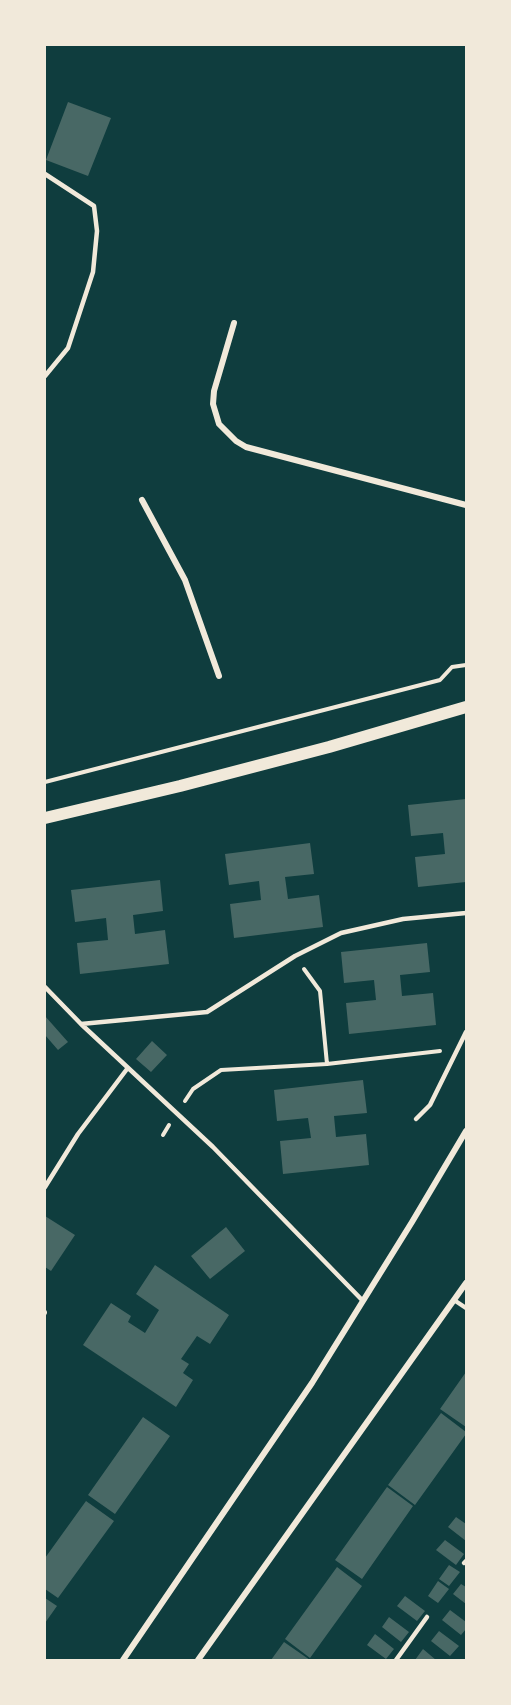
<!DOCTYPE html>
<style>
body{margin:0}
#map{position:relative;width:511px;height:1705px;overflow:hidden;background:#0f3d3e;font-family:"Fira Sans Condensed",sans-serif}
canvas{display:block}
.frame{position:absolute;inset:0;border:46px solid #f1e9da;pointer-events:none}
</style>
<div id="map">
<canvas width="511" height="1705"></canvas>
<div class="frame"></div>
</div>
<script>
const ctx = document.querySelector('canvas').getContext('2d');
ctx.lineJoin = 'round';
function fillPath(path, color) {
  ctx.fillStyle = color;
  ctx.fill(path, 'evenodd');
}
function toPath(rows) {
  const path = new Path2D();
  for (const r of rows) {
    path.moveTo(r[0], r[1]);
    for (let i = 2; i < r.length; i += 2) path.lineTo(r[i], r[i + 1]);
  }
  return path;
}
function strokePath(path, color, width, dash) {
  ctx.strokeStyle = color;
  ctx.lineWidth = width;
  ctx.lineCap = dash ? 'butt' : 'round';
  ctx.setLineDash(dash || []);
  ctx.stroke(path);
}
fillPath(toPath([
 [68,102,111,118,88,176,46,160],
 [466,799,466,882,418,887,415,857,445,854,443,833,411,836,408,805],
 [310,843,314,874,285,877,288,899,319,895,323,927,234,938,230,904,261,900,259,881,229,885,225,854],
 [160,880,163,911,133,915,135,934,165,930,169,964,80,974,77,943,108,940,106,918,75,922,71,890],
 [427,943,430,972,400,975,402,996,433,993,436,1025,349,1034,346,1003,376,1000,374,980,344,983,341,952],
 [45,1016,68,1042,58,1050,45,1035],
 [152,1041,167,1055,151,1072,136,1059],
 [363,1080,367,1113,334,1116,336,1137,366,1134,369,1165,283,1174,280,1141,311,1138,308,1118,277,1121,274,1090],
 [45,1216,75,1235,51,1271,45,1267],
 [226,1227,245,1251,210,1279,191,1256],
 [155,1265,229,1315,210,1344,197,1336,181,1359,189,1364,183,1373,193,1380,176,1407,83,1345,111,1303,131,1316,128,1322,145,1333,159,1310,136,1294],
 [466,1372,466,1427,440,1409],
 [441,1413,466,1432,466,1434,415,1505,388,1485],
 [143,1417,170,1436,115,1514,88,1495],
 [387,1487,413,1506,362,1579,335,1560],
 [86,1501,114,1521,58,1598,45,1589,45,1558],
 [456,1517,466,1524,466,1541,448,1527],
 [445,1540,464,1554,456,1565,436,1550],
 [449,1565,460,1572,449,1586,439,1579],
 [337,1567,362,1586,310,1658,285,1639],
 [438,1581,449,1589,438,1603,428,1596],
 [461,1584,466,1587,466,1604,453,1594],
 [405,1596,425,1611,417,1621,397,1606],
 [45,1598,57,1606,45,1623],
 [450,1610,466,1622,466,1629,461,1635,442,1620],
 [389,1617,409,1632,401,1642,382,1627],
 [439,1631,459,1646,450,1656,431,1641],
 [375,1634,394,1649,386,1659,367,1645],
 [284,1642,310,1660,271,1660],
 [423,1649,436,1660,415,1660]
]), '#486865');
strokePath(toPath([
 [45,782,440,680,452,667,466,665],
 [304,969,320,991,327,1064],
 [185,1101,193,1089,221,1070,327,1064,440,1051],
 [163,1135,169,1125],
 [45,1313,45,1312]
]), '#f1e9da', 4);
strokePath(toPath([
 [45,174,94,206,97,231,93,272,68,348,45,376],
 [45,987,81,1024,207,1012,295,956,341,933,403,919,466,913],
 [81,1024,213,1147,363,1301],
 [416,1119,430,1105,466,1032],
 [45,1187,78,1134,127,1069],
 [454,1300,466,1308],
 [464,1563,466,1561],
 [396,1660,427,1617]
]), '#f1e9da', 4.5);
strokePath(toPath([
 [234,323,214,391,213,404,219,424,236,441,246,447,466,505],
 [142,500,185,580,219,676],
 [123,1660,312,1383,412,1222,466,1131],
 [198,1660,466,1283]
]), '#f1e9da', 6);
strokePath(toPath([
 [45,818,180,786,329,747,466,707]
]), '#f1e9da', 12);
</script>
